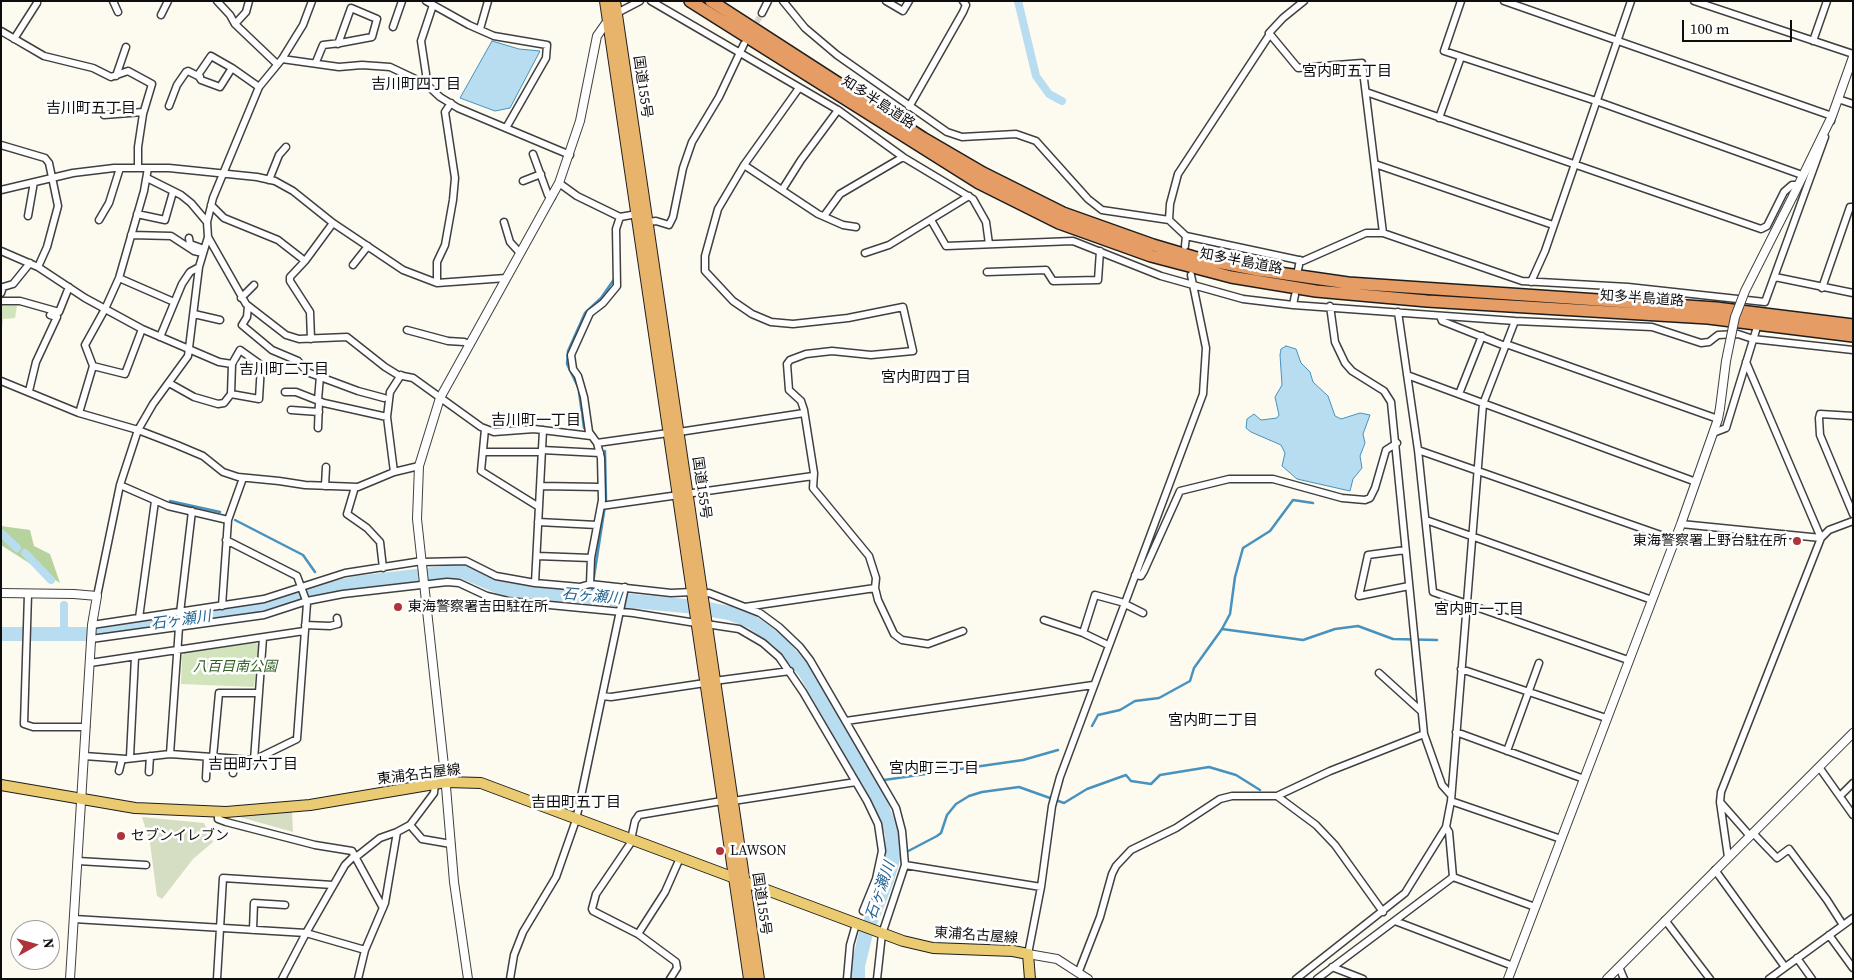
<!DOCTYPE html>
<meta charset="utf-8">
<style>
body{margin:0}
#map{position:relative;width:1854px;height:980px;overflow:hidden;background:#fdfaef;font-family:"Source Serif 4",serif}
canvas{display:block}
.frame{position:absolute;inset:0;border:2px solid #0d0d0d;pointer-events:none}
.north{position:absolute;left:10px;top:920px;width:50px;height:50px;box-sizing:border-box;background:#fff;border:1px solid #9e9e9e;border-radius:50%;rotate:83deg;font-size:14px;font-weight:700;line-height:20px;text-align:center;color:#0d0d0d}
.north::after{content:'';display:block;margin:auto;width:18px;height:22px;background:#af333b;clip-path:polygon(50% 0,100% 100%,50% 72%,0 100%)}
.scale{position:absolute;left:1682px;top:20px;width:110px;height:22px;box-sizing:border-box;border:2px solid #0d0d0d;border-top:0;padding-left:6px;font-size:15px;line-height:18px;white-space:nowrap;color:#0d0d0d;-webkit-text-stroke:4px #fff;paint-order:stroke}
</style>
<div id="map">
<canvas width="1854" height="980"></canvas>
<div class="frame"></div>
<div class="north">N</div>
<div class="scale">100 m</div>
</div>
<script>
const ctx = document.querySelector('canvas').getContext('2d');
ctx.lineJoin = 'round';
function fillPath(path, color) {
  ctx.fillStyle = color;
  ctx.fill(path, 'evenodd');
}
function toPath(rows) {
  const path = new Path2D();
  for (const r of rows) {
    path.moveTo(r[0], r[1]);
    for (let i = 2; i < r.length; i += 2) path.lineTo(r[i], r[i + 1]);
  }
  return path;
}
function strokePath(path, color, width, dash) {
  ctx.strokeStyle = color;
  ctx.lineWidth = width;
  ctx.lineCap = dash ? 'butt' : 'round';
  ctx.setLineDash(dash || []);
  ctx.stroke(path);
}
function write(font, color, halo, rows, align = 'center') {
  ctx.font = font + ' "Source Serif 4","Noto Sans JP",serif';
  ctx.lineWidth = 5;
  ctx.setLineDash([]);
  ctx.textBaseline = 'middle';
  ctx.strokeStyle = halo;
  ctx.fillStyle = color;
  for (const [text, x, y, turn = 0] of rows) {
    ctx.save();
    ctx.translate(x, y);
    ctx.rotate((+turn || 0) * Math.PI / 180);
    ctx.textAlign = isNaN(turn) ? turn : align;
    if (halo) ctx.strokeText(text, 0, 0);
    ctx.fillText(text, 0, 0);
    ctx.restore();
  }
}
fillPath(toPath([
 [1,306,17,306,15,318,3,319,2,328],
 [255,643,259,644,254,687,181,684,182,656,184,653]
]), '#d2e4bc');
fillPath(toPath([
 [1,526,30,530,34,546,50,554,60,583,1,545]
]), '#b6d39d');
fillPath(toPath([
 [292,811,293,832,229,814],
 [142,817,204,823,213,842,193,859,162,899,157,896,150,843]
]), '#d5ddc2');
const water = toPath([
 [492,41,519,49,540,51,510,108,495,111,460,98,492,41],
 [1286,346,1296,349,1301,363,1310,372,1313,382,1328,396,1335,416,1341,419,1360,413,1370,415,1363,434,1365,443,1360,456,1362,468,1353,479,1350,491,1297,479,1282,466,1285,453,1281,445,1251,432,1246,428,1247,419,1254,414,1261,420,1277,418,1279,415,1275,397,1282,385,1280,355,1281,349,1286,346]
]);
fillPath(water, '#b8dcf0');
strokePath(water, '#4792bf', 1);
strokePath(toPath([
 [578,387,567,364,568,351,585,313,601,298,615,278],
 [579,392,584,428],
 [170,501,220,512],
 [235,520,303,555,315,572],
 [321,585,324,590],
 [591,596,606,499,605,451],
 [1222,629,1303,640,1335,629,1358,626,1393,639,1437,640],
 [1092,726,1098,715,1120,710,1135,701,1159,698,1190,681,1194,668,1222,629,1230,614,1235,577,1243,548,1270,531,1293,500,1313,503],
 [871,786,884,780,1023,760,1058,750],
 [893,859,937,836,941,833,947,815,956,804,969,796,982,792,1019,787,1064,803,1087,789,1126,775,1131,781,1151,784,1160,775,1209,767,1236,775,1260,790]
]), '#4792bf', 2.5);
strokePath(toPath([
 [1018,1,1036,76,1049,94,1062,101],
 [1,533,17,548],
 [25,553,51,580],
 [64,634,64,605]
]), '#b8dcf0', 8);
strokePath(toPath([
 [1,634,88,634,263,609,308,594,356,583,461,571,504,589,696,607,729,613,752,622,779,641,805,672,881,804,892,834,893,859,887,880,866,933,858,966,858,979]
]), '#b8dcf0', 14);
strokePath(toPath([
 [752,30,762,13]
]), '#d9d6cd', 6, [6, 3]);
const minor = toPath([
 [113,1,118,12],
 [217,1,230,15,235,24,277,64],
 [426,1,469,25,494,36,547,45,546,58,506,128],
 [651,1,838,110,903,157,973,199,986,222,989,244],
 [783,1,805,28,837,55,947,132,962,137,1016,134,1036,141,1088,199,1102,210,1169,220,1186,236,1303,261,1366,233,1383,233,1522,281,1628,287,1765,302,1825,137],
 [886,1,903,11,909,1],
 [1304,1,1283,18,1269,33,1298,68,1362,63,1383,233],
 [1461,1,1444,51,1596,101,1802,175],
 [1504,1,1832,116,1831,121],
 [1694,1,1853,54],
 [617,13,640,1],
 [762,13,768,1],
 [161,15,168,1],
 [235,24,246,12,249,1],
 [393,27,402,1],
 [480,29,488,1],
 [1,31,44,56,93,68,111,77,128,71,152,84,143,114,138,147,138,168],
 [14,39,37,3],
 [1813,41,1827,1],
 [282,59,339,67,362,65,390,67,426,84,440,97,458,108,570,155],
 [316,62,323,45,340,43,372,37,377,19,351,8,338,44],
 [232,68,220,87,201,80,198,75,211,56,232,68,259,87],
 [116,76,126,47],
 [425,83,426,74,421,41,433,5],
 [799,88,744,165,718,209,705,256,705,271,733,301,752,314,771,322,793,324,848,318,903,307,913,351,871,355,832,351,806,354,790,360,787,364,789,390,801,401,804,410,814,473,813,488,869,556,876,578,875,588,878,600,894,634,902,640,928,644,963,631],
 [1366,92,1761,229,1767,226,1784,192,1792,185,1797,185],
 [1838,99,1853,104],
 [169,106,177,85,186,72,188,71,200,77],
 [909,107,963,12,966,5,963,1],
 [104,115,143,112],
 [1439,118,1461,57],
 [1,145,45,158,49,163,58,206,47,247,38,267],
 [533,154,548,195,552,197],
 [1375,164,1553,225],
 [744,165,818,214,843,225,856,227],
 [147,178,181,195,191,203,207,222],
 [269,180,279,155,286,147],
 [523,181,541,174],
 [559,183,577,196,620,217,637,214],
 [1,190,73,173,114,168,169,168,257,177,275,181,293,191,333,223,403,270,437,283,506,278],
 [782,190,801,160,838,110],
 [211,205,224,218,278,240,305,261],
 [137,214,165,220,173,192],
 [28,216,34,182],
 [824,216,840,194,903,157],
 [99,220,109,203,120,168],
 [931,220,946,246,1073,241,1161,276,1243,299,1293,305,1515,321,1652,327,1701,343,1709,342,1718,335,1738,334,1753,339,1853,350],
 [1169,220,1170,204,1178,174,1270,34],
 [504,222,510,242,520,253],
 [648,222,656,221,669,225,673,217,683,168,692,142,719,97,744,44],
 [131,235,171,236,194,251,203,253],
 [208,237,246,304,286,335,299,339,347,337,385,367,398,375,413,378,481,427,494,432,534,429,591,436],
 [189,238,190,244,204,249],
 [1185,246,1186,236],
 [1,251,38,267,85,298,142,329,219,362,232,364],
 [865,253,889,245,969,196],
 [353,265,368,246],
 [1298,270,1300,260],
 [987,272,1046,270,1053,281,1098,280,1100,251],
 [1775,277,1853,293],
 [119,278,174,302],
 [1531,282,1545,251,1631,1],
 [437,283,437,262,445,245,453,200,455,178,445,112,451,103],
 [1822,288,1850,207,1853,207],
 [1,293,3,287,13,284,30,263],
 [241,298,254,285],
 [1,301,20,301,59,312,69,287],
 [1293,305,1295,295],
 [248,306,247,317,242,325,272,350,298,361,307,372,358,391,384,398],
 [1330,306,1335,342,1345,363,1352,371,1384,391,1391,402,1424,734,1442,785,1450,794],
 [1398,312,1418,450,1433,592,1628,660],
 [194,314,220,320],
 [1440,316,1442,321,1505,346],
 [407,330,448,341,464,342,469,344],
 [160,337,182,284,190,272,199,267],
 [311,339,310,312,290,281,290,277,305,261,333,223],
 [1506,344,1718,419],
 [1746,362,1821,538],
 [93,366,125,374,142,329],
 [1407,375,1696,482],
 [1,381,79,413,138,430,177,445,203,456,223,472,238,477,279,481,305,485,358,487,394,472,419,466],
 [169,383,194,397,218,404,224,403,231,394,232,364,240,350,261,365,259,399,231,394],
 [29,391,36,362,57,317,50,315],
 [285,392,296,392,324,403,387,417],
 [1459,394,1482,336],
 [318,400,320,376],
 [291,410,319,412],
 [79,413,93,366,85,345,105,309,119,278,144,191,148,168],
 [1853,416,1820,414,1819,418,1820,435,1853,514],
 [318,428,319,401],
 [485,429,481,471,539,507],
 [679,432,804,413],
 [1713,433,1726,428,1757,327],
 [597,443,668,433],
 [542,450,600,453],
 [1418,450,1675,540],
 [483,452,541,452],
 [394,472,387,417,390,392,401,375],
 [120,485,168,506,228,520,222,606],
 [325,486,326,467],
 [540,486,600,487],
 [355,487,347,514,367,528,380,542,383,568],
 [601,506,813,476],
 [228,520,243,478],
 [1426,520,1652,600],
 [538,522,597,525],
 [1681,524,1821,538],
 [1405,550,1368,555,1359,596,1409,586],
 [537,556,591,558],
 [422,562,466,561,496,576,535,583,580,587,590,584,671,593,692,592],
 [1135,575,1141,576,1144,571,1180,491,1229,479,1273,479,1342,498,1365,500,1370,498,1375,488,1386,450,1397,443],
 [535,583,543,430],
 [590,584,591,558,602,500,601,458,597,443,589,432,584,397,578,376,573,369,571,355,590,313,603,303,617,286,616,229,620,217],
 [28,594,24,724,33,727,86,727],
 [702,594,709,593,760,613,779,627,800,647,810,660,896,808,902,831,905,865,882,934,877,979],
 [97,596,120,485,138,430,153,404,188,356,199,267,208,237,207,222,213,198,259,87,282,59,303,25,312,1],
 [745,607,875,588],
 [139,618,155,501],
 [1044,620,1083,633,1108,645],
 [706,624,739,629,763,643,779,657,803,692,867,801,878,824,882,851,876,879,863,911],
 [92,625,264,599,345,573,422,561],
 [305,625,330,626,338,624,337,618],
 [1083,633,1095,595,1121,602,1143,613],
 [91,639,264,615,307,601,343,594,447,582,459,583,487,596,508,601,633,613,696,623],
 [90,663,304,631],
 [1461,669,1606,718],
 [1379,673,1421,711],
 [714,681,790,671],
 [602,696,611,697,705,683],
 [846,721,1093,685],
 [1456,732,1584,779],
 [1507,751,1539,663],
 [170,754,180,613,192,511],
 [84,756,126,759,170,754,254,760,297,739,307,603,297,576,226,540],
 [130,757,135,657],
 [213,757,219,693,259,693],
 [254,760,263,638],
 [1819,767,1853,815],
 [119,771,122,759],
 [149,772,150,756],
 [233,773,234,759],
 [206,778,207,757],
 [1277,796,1316,825,1335,845,1383,912],
 [1840,796,1853,783],
 [733,801,856,782],
 [1451,801,1561,839],
 [1721,803,1750,836],
 [218,812,218,819,226,822,315,845,352,851,383,908],
 [410,825,422,839,451,844],
 [1446,827,1449,832,1453,877,1535,907],
 [1753,833,1777,858,1789,849,1827,900,1843,925],
 [356,857,380,838,397,832],
 [1728,857,1720,802,1721,792,1821,538,1829,530,1853,521],
 [78,861,146,865],
 [905,865,1041,887],
 [1715,870,1785,967],
 [74,919,306,933,365,950],
 [1665,920,1710,979],
 [1395,921,1513,966],
 [253,930,254,903,285,905],
 [638,934,665,892,680,858],
 [1829,935,1853,968],
 [1028,954,1041,887,1052,806,1060,777,1203,394,1206,348,1191,275],
 [1797,958,1812,979],
 [1332,967,1363,979],
 [1619,967,1624,979],
 [1079,971,1100,917,1112,874,1116,866,1131,850,1176,828,1220,799,1232,796,1277,796,1330,771,1424,734],
 [217,979,223,878,333,885],
 [282,979,306,933,345,865,355,855],
 [358,979,365,950,385,903,397,832,410,825,434,793,435,784],
 [510,979,514,955,523,932,556,877,576,820,625,587],
 [670,979,677,968,676,962,638,934,593,911,592,909,596,894,630,844,635,821,639,815,722,801],
 [847,979,850,945,856,924],
 [1296,979,1405,893,1446,827,1451,801,1483,404,1515,321],
 [1317,979,1453,877],
 [1769,979,1853,918]
]);
const tertiary = toPath([
 [1793,196,1832,116,1853,57],
 [1,593,74,594,97,596,92,625,70,979],
 [1028,954,1057,959,1088,979],
 [468,979,454,882,445,775,417,519,419,466,440,398,559,183,580,121,597,36,609,19],
 [1508,979,1681,524,1718,419,1720,408],
 [1607,979,1853,733]
]);
const primary = toPath([
 [1,785,135,808,226,812,310,805,446,782,481,783,903,941,933,948,1013,951,1028,954,1030,979]
]);
const trunk = toPath([
 [605,1,749,979],
 [615,1,759,979]
]);
const motorway = toPath([
 [690,1,979,183,1059,223,1151,256,1231,277,1316,291,1427,301,1708,318,1853,336],
 [711,1,923,138,983,173,1063,213,1153,245,1197,258,1258,270,1348,283,1716,308,1853,325]
]);
strokePath(minor, '#404040', 9);
strokePath(tertiary, '#404040', 10);
strokePath(primary, '#1e1e1e', 12);
strokePath(trunk, '#1e1e1e', 12);
strokePath(motorway, '#1e1e1e', 14);
strokePath(minor, '#fff', 6);
strokePath(tertiary, '#fff', 8);
strokePath(primary, '#ebcb71', 10);
strokePath(trunk, '#e8b46b', 10);
strokePath(motorway, '#e59d65', 11);
const tertiaryBridge = toPath([
 [1720,408,1726,361,1735,317,1745,291,1793,196]
]);
strokePath(tertiaryBridge, '#404040', 10, []);
strokePath(tertiaryBridge, '#fff', 8);
for (const [x, y, r, color] of [
 [1797,541,5,"#af333b"],
 [398,607,5,"#af333b"],
 [121,836,5,"#af333b"],
 [720,851,5,"#af333b"]
]) {
  const dot = new Path2D();
  dot.arc(x, y, r, 0, 2 * Math.PI);
  ctx.fillStyle = color;
  ctx.fill(dot);
  strokePath(dot, '#fff', 2);
}
write('14px', '#0d0d0d', '#fff', [
 ["国道155号",642,87,82],
 ["知多半島道路",878,103,33],
 ["知多半島道路",1241,262,11],
 ["知多半島道路",1642,299,4],
 ["国道155号",701,488,82],
 ["東浦名古屋線",419,775,-7],
 ["国道155号",761,904,82],
 ["東浦名古屋線",976,936,4]
]);
write('14px', '#0d0d0d', '#fff', [
 ["東海警察署上野台駐在所",1787,541,"right"],
 ["東海警察署吉田駐在所",408,607],
 ["セブンイレブン",131,836],
 ["LAWSON",730,851]
], 'left');
write('italic 14px', '#315e24', '#fff', [
 ["八百目南公園",235,667]
]);
write('15px', '#0d0d0d', '#fff', [
 ["宮内町五丁目",1347,72],
 ["吉川町四丁目",416,85],
 ["吉川町五丁目",91,109],
 ["吉川町二丁目",284,370],
 ["宮内町四丁目",926,378],
 ["吉川町一丁目",536,421],
 ["宮内町一丁目",1479,610],
 ["宮内町二丁目",1213,721],
 ["吉田町六丁目",253,765],
 ["宮内町三丁目",934,769],
 ["吉田町五丁目",576,803]
]);
write('italic 15px', '#236492', '#fff', [
 ["石ヶ瀬川",592,597,5],
 ["石ヶ瀬川",181,621,-8],
 ["石ヶ瀬川",881,891,-71]
]);
</script>
